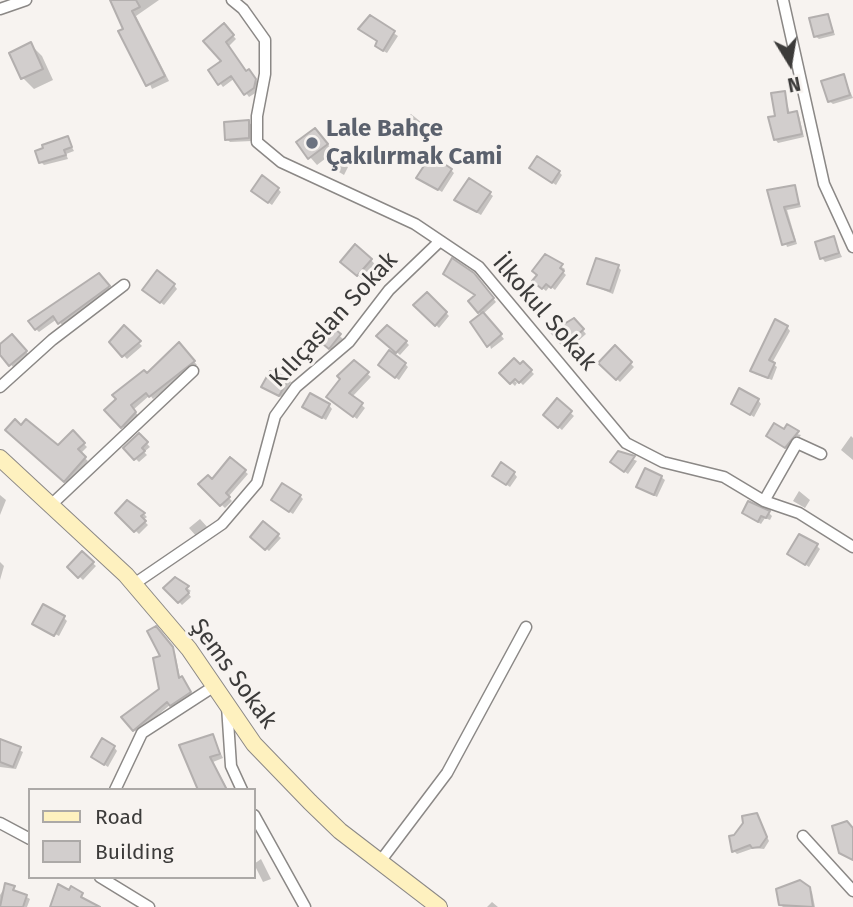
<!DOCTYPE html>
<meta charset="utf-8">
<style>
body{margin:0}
#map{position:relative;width:853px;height:907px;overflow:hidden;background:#f7f3f0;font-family:"Fira Sans",sans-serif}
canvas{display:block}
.legend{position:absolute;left:28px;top:788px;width:228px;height:91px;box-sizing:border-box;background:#f7f3f0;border:2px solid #aca9a7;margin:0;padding:9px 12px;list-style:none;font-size:21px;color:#3c3b3a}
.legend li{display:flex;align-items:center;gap:14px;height:35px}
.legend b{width:35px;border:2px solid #aca9a7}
.north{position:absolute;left:755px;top:28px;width:70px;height:70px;-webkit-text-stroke:5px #f7f3f0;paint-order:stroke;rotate:169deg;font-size:19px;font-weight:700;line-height:28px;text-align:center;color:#3c3b3a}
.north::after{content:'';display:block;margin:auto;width:24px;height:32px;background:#3c3b3a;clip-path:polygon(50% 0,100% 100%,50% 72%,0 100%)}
</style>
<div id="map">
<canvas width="853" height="907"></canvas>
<ul class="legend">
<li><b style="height:9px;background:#fef1bf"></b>Road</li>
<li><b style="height:19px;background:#d2cecd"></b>Building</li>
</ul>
<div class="north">N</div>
</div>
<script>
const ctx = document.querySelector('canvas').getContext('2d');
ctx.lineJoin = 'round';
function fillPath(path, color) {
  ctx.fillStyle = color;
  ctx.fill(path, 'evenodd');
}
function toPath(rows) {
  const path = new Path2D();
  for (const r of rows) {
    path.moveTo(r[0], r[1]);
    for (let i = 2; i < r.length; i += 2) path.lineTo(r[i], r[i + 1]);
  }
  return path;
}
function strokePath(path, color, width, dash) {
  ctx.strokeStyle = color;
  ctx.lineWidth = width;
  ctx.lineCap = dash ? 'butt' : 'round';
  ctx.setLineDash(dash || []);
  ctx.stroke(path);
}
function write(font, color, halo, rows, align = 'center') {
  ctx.font = font + ' "Fira Sans",sans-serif';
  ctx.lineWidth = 6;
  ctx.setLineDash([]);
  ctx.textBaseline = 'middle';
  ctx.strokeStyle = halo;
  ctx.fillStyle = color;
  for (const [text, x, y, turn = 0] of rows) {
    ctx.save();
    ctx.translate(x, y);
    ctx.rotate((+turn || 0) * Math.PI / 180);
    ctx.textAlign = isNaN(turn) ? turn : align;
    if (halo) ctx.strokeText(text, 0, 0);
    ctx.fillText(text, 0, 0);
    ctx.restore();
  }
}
fillPath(toPath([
 [118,0,159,0,136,16,169,81,152,89,126,29],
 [828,15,835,35,819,39,815,36],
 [370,18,398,36,387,53,380,49],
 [224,26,236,39,228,47,246,73,252,74,259,84,257,92,249,97,235,78,223,87,220,83,224,61],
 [31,45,42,56,53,80,34,89,23,78],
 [843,76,853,98,833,104,829,101],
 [784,93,790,114,796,113,799,116,804,137,778,143,775,139,777,117],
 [411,114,426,126,419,135,404,122],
 [248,122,252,125,252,141,230,142,227,139],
 [322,137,334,152,317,165,310,157],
 [67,138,74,151,66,154,68,159,44,165,41,162],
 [333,158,348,167,344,175,329,166],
 [451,170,454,173,442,192,422,180],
 [535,171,559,172,562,175,556,185],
 [794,187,801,207,787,210,797,244,787,247,769,192],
 [278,189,281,192,272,205,256,194],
 [489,193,493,196,481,215,460,203],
 [833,238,842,257,825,262,822,258],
 [545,257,565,269,563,272,566,275,555,290,550,286,546,291,538,284],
 [371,260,382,272,370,286,343,262],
 [618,267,621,270,613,294,589,284],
 [102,278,111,290,63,326,57,319,39,332,36,329],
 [477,279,496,302,483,314,504,339,491,349,482,315,470,302,477,295],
 [174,285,177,289,164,305,148,293],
 [427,294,449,316,439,328,416,305],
 [574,320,586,334,569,349,554,332],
 [325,323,343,339,333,351,318,340],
 [787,327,790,331,772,363,777,367,772,380,755,374,752,370],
 [124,328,142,346,127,359,111,342],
 [12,336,29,355,14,368,0,352,0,347],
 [379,336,406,342,409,345,400,355],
 [179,345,197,365,153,399,150,395,133,410,139,416,126,430,107,410],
 [615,348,634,367,620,382,600,363],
 [354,362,371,377,352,397,365,408,357,419,332,400],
 [523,363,534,374,523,385,510,372,508,374,517,383,515,386,502,373],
 [405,364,408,367,399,380,383,368],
 [288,379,291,382,283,398,263,387],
 [758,400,761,404,754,417,733,404],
 [557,401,574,416,562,430,545,415],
 [329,405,332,409,326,420,308,410],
 [8,430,58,447,73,433,87,447,80,454,88,461,68,484],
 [785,431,801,435,789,450,771,439],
 [139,435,150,447,144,452,147,455,139,462,125,448],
 [851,436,853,438,853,460,841,450],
 [619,453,637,461,628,474,615,465],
 [230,459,248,474,228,497,232,501,225,508,200,484,212,481],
 [514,473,517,477,510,487,498,479],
 [661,477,665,480,657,497,638,487],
 [799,491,810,500,805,508,793,501],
 [0,495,6,500,0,515],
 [300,496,303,499,293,514,276,503],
 [136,506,147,517,143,520,148,525,139,534,117,513],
 [769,513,772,516,770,520,765,518,761,524,747,516],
 [200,519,209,529,197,537,189,528],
 [263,523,281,538,269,551,252,537],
 [817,546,820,549,809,567,789,554],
 [82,554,96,566,83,580,69,567],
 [0,562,4,566,0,580],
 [175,579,191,591,188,593,191,597,182,605,166,588],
 [64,618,67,621,59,636,36,624],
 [159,632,175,653,180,677,193,696,174,708,171,704,137,733,123,717,161,690,163,658],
 [212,736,223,758,213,762,228,790,200,790,182,747],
 [0,741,23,752,16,769,0,767],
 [114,747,117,751,108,767,97,760],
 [757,815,769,841,764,849,754,848,737,854,734,851,735,836],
 [261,859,271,879,263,882,254,864],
 [6,885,30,899,27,907,0,907,0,895],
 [809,888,812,892,815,907,783,907,780,904],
 [492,902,498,907,487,907]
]), '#0003');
const building = toPath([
 [110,0,136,0,140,7,132,11,165,76,146,86,118,31,123,29,110,0],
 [828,14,833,32,814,37,809,18,828,14],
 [370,15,395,31,383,51,375,46,377,41,358,29,370,15],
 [224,23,234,35,226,42,246,71,249,69,256,79,254,88,244,95,231,76,218,85,208,70,221,61,203,41,224,23],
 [31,42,43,69,21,79,9,53,31,42],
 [844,74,850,95,828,102,821,81,844,74],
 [785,91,788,113,797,111,802,134,774,140,768,117,775,116,771,93,785,91],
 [249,120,249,138,225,140,224,122,249,120],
 [315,128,328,144,308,159,296,142,315,128],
 [68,136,72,147,64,150,66,155,39,163,35,151,43,148,42,145,68,136],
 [431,155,452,169,438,190,416,178,431,155],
 [537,156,560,171,552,183,529,168,537,156],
 [262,175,279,188,268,203,251,191,262,175],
 [469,178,491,192,477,212,454,200,469,178],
 [795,185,799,204,784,207,795,241,782,245,767,190,795,185],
 [834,236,839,253,820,259,815,242,834,236],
 [355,244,372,259,357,276,340,262,355,244],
 [545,254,563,264,560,268,564,271,551,288,546,284,542,289,532,281,537,275,532,271,545,254],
 [452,258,474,273,494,298,478,313,468,301,475,295,443,274,452,258],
 [596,258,619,265,610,291,587,284,596,258],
 [157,270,175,284,160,303,142,290,157,270],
 [99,273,110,286,58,324,53,316,35,330,28,321,99,273],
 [427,292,447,312,435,326,413,305,427,292],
 [483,312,502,334,487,347,470,322,483,312],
 [574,318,584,329,564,347,551,332,574,318],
 [775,319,788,326,769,360,775,363,768,378,750,371,775,319],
 [325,321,341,334,329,349,313,336,325,321],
 [124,325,141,341,122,357,109,342,124,325],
 [387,325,407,341,396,353,376,336,387,325],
 [12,334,27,351,9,366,0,355,0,344,12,334],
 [179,342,195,361,149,397,146,393,131,405,136,412,121,428,104,410,116,399,112,395,144,370,147,373,179,342],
 [615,345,632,362,616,380,598,363,615,345],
 [389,350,406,363,395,378,378,365,389,350],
 [514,358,520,364,523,361,532,370,519,383,515,379,510,384,499,373,514,358],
 [354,360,369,372,349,393,363,403,353,417,326,397,340,379,337,376,354,360],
 [270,371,289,378,279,396,261,387,270,371],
 [739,388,759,399,750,415,731,404,739,388],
 [310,393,330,404,322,418,302,407,310,393],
 [557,398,572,411,558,428,543,415,557,398],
 [15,419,21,425,26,419,58,445,73,430,85,443,78,449,86,457,64,482,5,430,15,419],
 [774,423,784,429,787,424,799,431,785,448,766,436,774,423],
 [139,433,148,442,142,448,145,451,134,460,123,448,139,433],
 [618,451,635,456,624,472,610,462,618,451],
 [230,457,246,470,226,493,230,497,220,506,198,484,208,475,212,479,230,457],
 [501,462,515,472,506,485,492,476,501,462],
 [645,468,662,476,654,495,636,487,645,468],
 [282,483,301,495,289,512,271,500,282,483],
 [127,500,145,513,141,516,146,521,134,532,115,513,127,500],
 [748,501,770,511,766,518,761,516,758,522,742,513,748,501],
 [263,521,279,534,265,550,250,537,263,521],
 [799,534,818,544,805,565,787,554,799,534],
 [82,551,94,562,78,578,67,567,82,551],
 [175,577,189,586,186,589,189,593,178,603,163,588,175,577],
 [43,604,65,616,54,636,32,624,43,604],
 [156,626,173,647,179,678,182,676,191,692,170,706,167,702,133,731,121,717,159,689,153,658,160,656,147,631,156,626],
 [213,734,220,754,210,757,227,790,198,790,179,745,213,734],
 [102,738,115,746,104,765,91,757,102,738],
 [0,739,21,747,13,767,0,762,0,739],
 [757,813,767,837,760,847,752,848,750,845,732,852,729,836,734,835,743,823,742,816,757,813],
 [847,821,853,828,853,860,839,853,832,826,847,821],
 [800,880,810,887,813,907,779,905,776,889,800,880],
 [5,883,15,886,13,890,27,895,23,907,0,907,5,883],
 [58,884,69,890,71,886,83,893,81,897,100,907,50,907,58,884]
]);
fillPath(building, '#d2cecd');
strokePath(building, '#b3afae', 2);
const street = toPath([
 [232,0,243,9,265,40,265,74,257,116,257,142,281,162,415,224,479,267,626,443,663,462,724,477,764,501,799,513,853,547],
 [783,0,824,184,853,247],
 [0,9,26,0],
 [0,387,52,340,124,285],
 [764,501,797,443,821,454],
 [52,504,193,371],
 [134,584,222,524,257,483,275,416,296,387,349,342,389,290,440,241],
 [227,706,231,766,242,790],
 [115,790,142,733,213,687],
 [254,815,305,907],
 [0,823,30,839],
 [803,836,853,891],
 [379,863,447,773,526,627],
 [100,877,149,907]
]);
const secondary = toPath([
 [0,458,126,575,189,649,254,744,310,802,340,831,439,907]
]);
strokePath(street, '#8b8886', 13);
strokePath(secondary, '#8b8886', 18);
strokePath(street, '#fff', 10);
strokePath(secondary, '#fef1bf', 16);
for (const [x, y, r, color] of [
 [312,143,7,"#6b7280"]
]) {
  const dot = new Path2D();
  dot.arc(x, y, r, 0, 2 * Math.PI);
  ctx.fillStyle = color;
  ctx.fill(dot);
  strokePath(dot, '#f7f3f0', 2.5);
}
write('bold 24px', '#5b616d', '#f7f3f0', [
 ["Lale Bahçe",326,129],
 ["Çakılırmak Cami",326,157]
], 'left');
write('24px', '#3c3b3a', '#f7f3f0', [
 ["İlkokul Sokak",544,313,49],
 ["Kılıçaslan Sokak",334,320,-47],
 ["Şems Sokak",233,674,54]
]);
</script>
